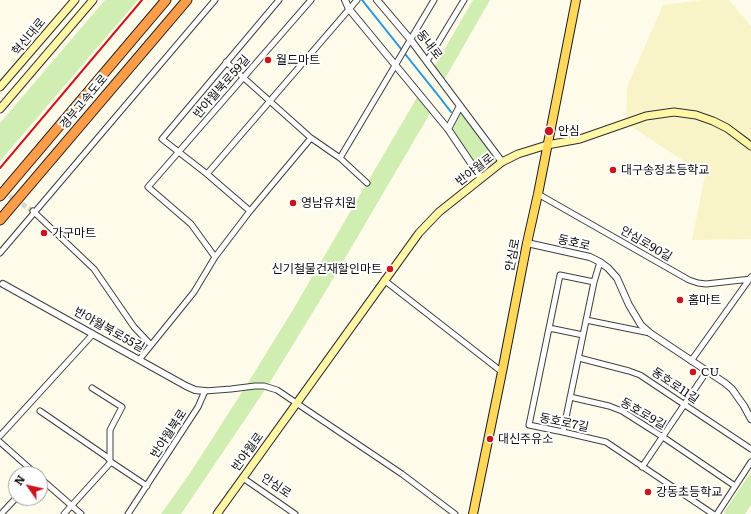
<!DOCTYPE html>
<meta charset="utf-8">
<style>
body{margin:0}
#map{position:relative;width:751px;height:514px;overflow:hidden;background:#fffbeb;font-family:Literata,serif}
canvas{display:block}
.north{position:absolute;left:8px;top:466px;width:40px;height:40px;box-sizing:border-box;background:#fff;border:1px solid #9e9e9e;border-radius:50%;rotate:304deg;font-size:11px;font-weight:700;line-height:16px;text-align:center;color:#0c0c0c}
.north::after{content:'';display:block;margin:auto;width:14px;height:18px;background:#cb151d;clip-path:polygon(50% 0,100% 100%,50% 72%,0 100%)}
</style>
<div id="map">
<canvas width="751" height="514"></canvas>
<div class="north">N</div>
</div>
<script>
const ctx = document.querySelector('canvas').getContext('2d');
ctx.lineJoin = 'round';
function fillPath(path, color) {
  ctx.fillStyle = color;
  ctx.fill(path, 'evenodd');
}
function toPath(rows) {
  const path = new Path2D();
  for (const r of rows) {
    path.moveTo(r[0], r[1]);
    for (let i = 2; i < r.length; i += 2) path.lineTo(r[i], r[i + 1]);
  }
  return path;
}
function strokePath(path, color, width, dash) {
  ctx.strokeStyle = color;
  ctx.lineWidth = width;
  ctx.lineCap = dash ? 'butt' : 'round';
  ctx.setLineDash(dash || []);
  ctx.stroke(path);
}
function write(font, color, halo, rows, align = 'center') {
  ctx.font = font + ' Literata,"Noto Sans KR",serif';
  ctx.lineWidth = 4;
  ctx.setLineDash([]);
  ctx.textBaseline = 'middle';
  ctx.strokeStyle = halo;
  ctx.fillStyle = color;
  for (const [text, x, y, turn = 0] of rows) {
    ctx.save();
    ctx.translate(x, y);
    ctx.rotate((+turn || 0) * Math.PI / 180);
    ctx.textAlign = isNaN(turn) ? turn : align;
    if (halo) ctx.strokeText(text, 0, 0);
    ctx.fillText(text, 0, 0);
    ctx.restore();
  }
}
fillPath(toPath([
 [703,0,729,0,751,26,751,239,692,240,705,175,626,123,627,87,663,5]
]), '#f8f4c8');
fillPath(toPath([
 [105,0,138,0,0,161,0,123],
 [473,0,490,0,443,82,433,69],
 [419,94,432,110,324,294,267,387,181,514,161,514,190,473,246,386,291,313],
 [460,106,502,162,481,178,448,129],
 [751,472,751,505,745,514,725,514,724,512]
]), '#d0eeb1');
strokePath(toPath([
 [362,0,441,99,451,112]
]), '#2994dc', 2);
strokePath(toPath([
 [3,192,33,211]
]), '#dbd7ca', 5, [5, 2.5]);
const minor = toPath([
 [427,61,464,0],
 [226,62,311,138],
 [340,158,434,0],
 [207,174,162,139,279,0],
 [538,194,689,280,698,283,706,284,751,279],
 [33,211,94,269,134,327,151,345],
 [250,211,207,174,357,0],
 [0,253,215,0],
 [215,257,250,211,311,138,340,158,367,183],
 [384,280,502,372],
 [594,282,560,275,529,425,563,432,606,442,713,514],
 [586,320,650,333],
 [549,328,583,335],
 [579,358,629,371,640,375,751,449],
 [139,360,194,292,215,257,191,224,148,187,311,0],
 [691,361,751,277],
 [92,388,122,407,110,430,110,459],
 [570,397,609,406,622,411,663,437,735,486],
 [40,411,107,457,111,462,147,486],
 [563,432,594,282,600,262],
 [0,436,93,334],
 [0,442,36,474],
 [642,467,707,371],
 [40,478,81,514],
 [243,478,295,514],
 [1,514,16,498],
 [64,514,111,462],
 [128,514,198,407,205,391,231,389,255,386,264,386,277,390,402,474,455,514],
 [717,514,751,462]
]);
const tertiary = toPath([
 [345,0,349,9,448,129,481,178],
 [377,0,410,39,502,162],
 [448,129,460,106],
 [527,243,590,257,600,262,608,268,617,278,629,305,641,325,650,333,725,383,732,389,744,406,751,419],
 [3,284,186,386,195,390,205,391]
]);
const secondary = toPath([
 [0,87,75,0],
 [0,109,93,0],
 [217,514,419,233,439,212,502,162,518,154,547,145,580,139,646,116,674,112,696,115,713,121,727,128,751,146]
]);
const primary = toPath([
 [473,514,502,372,527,243,538,194,576,0]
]);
const motorway = toPath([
 [0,196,166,0],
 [0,220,187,0]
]);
strokePath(minor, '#3f3f3f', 7);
strokePath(tertiary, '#3f3f3f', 8);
strokePath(secondary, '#2e2e2e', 9);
strokePath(primary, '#1d1d1d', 10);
strokePath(motorway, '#1d1d1d', 11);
strokePath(minor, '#fff', 5);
strokePath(tertiary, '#fff', 6);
strokePath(secondary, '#fff6a6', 7);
strokePath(primary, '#ffd85b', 8);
strokePath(motorway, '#ff9d49', 9);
strokePath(toPath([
 [0,168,142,0]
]), '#cb151d', 2);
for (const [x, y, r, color] of [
 [268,60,4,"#cb151d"],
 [549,131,5,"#cb151d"],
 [613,170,4,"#cb151d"],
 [293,203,4,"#cb151d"],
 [44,233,4,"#cb151d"],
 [390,269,4,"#cb151d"],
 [680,300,4,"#cb151d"],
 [693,372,4,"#cb151d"],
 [490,439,4,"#cb151d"],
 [648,492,4,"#cb151d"]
]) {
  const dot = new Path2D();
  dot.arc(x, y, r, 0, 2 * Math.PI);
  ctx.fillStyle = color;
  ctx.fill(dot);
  strokePath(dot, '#fff', 1.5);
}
write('12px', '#0c0c0c', '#fff', [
 ["혁신대로",29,37,-50],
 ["동내로",429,45,52],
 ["반야월북로59길",222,87,-49],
 ["경부고속도로",84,102,-50],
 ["반야월로",475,170,-38],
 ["동호로",574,243,13],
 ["안심로90길",646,244,30],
 ["안심로",513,255,-79],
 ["반야월북로55길",109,330,29],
 ["동호로11길",675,386,34],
 ["동호로9길",643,414,30],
 ["동호로7길",564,423,12],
 ["반야월북로",169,434,-57],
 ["반야월로",248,452,-54],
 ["안심로",276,486,34]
]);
write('12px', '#0c0c0c', '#fff', [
 ["월드마트",276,60],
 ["안심",558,131],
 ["대구송정초등학교",621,170],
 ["영남유치원",301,203],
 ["가구마트",52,233],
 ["신기철물건재할인마트",382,269,"right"],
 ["홈마트",688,300],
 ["CU",701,372],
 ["대신주유소",498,439],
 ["강동초등학교",656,492]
], 'left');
</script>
